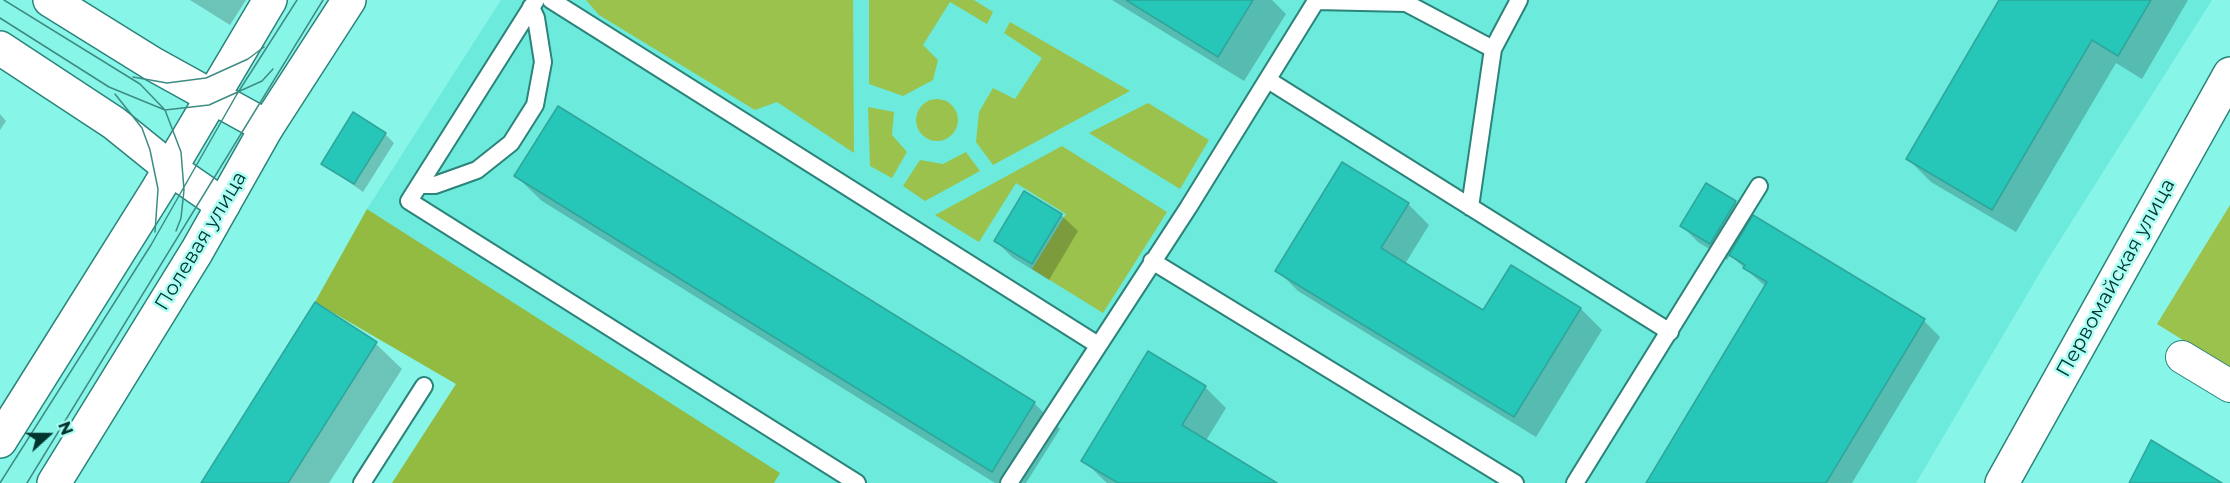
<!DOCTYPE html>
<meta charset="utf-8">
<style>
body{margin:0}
#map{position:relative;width:2230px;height:483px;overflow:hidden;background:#87f5e8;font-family:Montserrat,sans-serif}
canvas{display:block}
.north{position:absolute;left:18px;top:405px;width:60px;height:60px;-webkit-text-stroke:4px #aafef3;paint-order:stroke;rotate:69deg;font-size:16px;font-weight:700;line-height:24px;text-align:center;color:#00342f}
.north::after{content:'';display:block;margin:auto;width:21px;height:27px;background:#00342f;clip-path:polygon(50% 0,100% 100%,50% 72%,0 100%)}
</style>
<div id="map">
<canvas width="2230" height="483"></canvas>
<div class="north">N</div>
</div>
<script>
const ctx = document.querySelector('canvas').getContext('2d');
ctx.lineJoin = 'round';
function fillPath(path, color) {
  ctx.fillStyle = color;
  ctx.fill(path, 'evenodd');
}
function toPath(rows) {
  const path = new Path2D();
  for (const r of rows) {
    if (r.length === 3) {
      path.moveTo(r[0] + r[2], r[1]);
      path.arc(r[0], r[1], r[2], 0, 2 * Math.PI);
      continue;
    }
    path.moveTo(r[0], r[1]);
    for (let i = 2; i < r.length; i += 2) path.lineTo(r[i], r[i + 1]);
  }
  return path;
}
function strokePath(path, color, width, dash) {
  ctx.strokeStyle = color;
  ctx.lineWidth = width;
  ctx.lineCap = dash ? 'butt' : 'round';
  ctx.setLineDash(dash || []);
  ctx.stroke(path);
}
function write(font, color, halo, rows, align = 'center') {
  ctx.font = font + ' Montserrat,sans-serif';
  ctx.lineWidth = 5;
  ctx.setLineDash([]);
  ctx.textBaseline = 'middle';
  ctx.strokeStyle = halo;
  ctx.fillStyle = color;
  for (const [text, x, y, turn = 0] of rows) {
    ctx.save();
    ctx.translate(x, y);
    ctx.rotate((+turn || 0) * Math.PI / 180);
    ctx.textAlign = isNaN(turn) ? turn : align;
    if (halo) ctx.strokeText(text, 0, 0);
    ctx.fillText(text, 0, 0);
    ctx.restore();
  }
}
fillPath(toPath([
 [501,0,2212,0,2048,259,1916,483,774,483,779,473,367,209]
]), '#6ceadc');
fillPath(toPath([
 [586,0,853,0,854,153,777,102,755,110,599,15],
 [869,0,974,0,993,12,987,24,950,2,923,45,938,60,933,80,903,96,869,84],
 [1010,22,1130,91,993,165,976,142,979,112,993,88,1015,99,1042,58,1004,33],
 [937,120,21],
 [1148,103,1209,140,1180,189,1089,133],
 [868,107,894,112,892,135,907,152,892,178,870,166],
 [1062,146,1167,212,1103,313,1032,269,1066,214,1016,183,979,242,935,215],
 [966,152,980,171,925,201,903,186,920,160,943,164],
 [2230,205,2230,369,2157,324]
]), '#9ac24d');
fillPath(toPath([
 [367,209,780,473,774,483,392,483,456,384,315,302]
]), '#93bb41');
fillPath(toPath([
 [190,0,246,0,230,25],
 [1112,0,1272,0,1286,14,1244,81],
 [2001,0,2188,0,2142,79,2116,63,2016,232,1931,182,1908,159],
 [559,108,1034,403,1060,429,1026,483,995,483,542,201,516,176],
 [0,114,6,121,0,130],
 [385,134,394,143,363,192,322,163],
 [1706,185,1735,202,1752,219,1924,321,1940,337,1852,483,1648,483,1766,287,1730,255,1727,260,1698,242,1682,226],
 [1408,204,1429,225,1405,264,1484,312,1511,267,1581,309,1602,330,1536,437,1298,291,1277,270],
 [1061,215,1078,231,1049,280,1012,257,996,241],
 [376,344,402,369,329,483,202,483],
 [1205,387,1226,408,1205,442,1274,483,1107,483,1083,460]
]), '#0003');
const building = toPath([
 [1126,0,1253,0,1218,57,1126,0],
 [1999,0,2151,0,2118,56,2092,40,1992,210,1906,159,1999,0],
 [558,106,1035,402,992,472,514,176,558,106],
 [353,112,386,133,354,184,321,164,353,112],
 [1342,162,1409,203,1381,248,1438,283,1483,310,1511,265,1581,308,1514,417,1275,271,1342,162],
 [1706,183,1736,201,1710,244,1680,226,1706,183],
 [1024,191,1062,214,1032,264,994,241,1024,191],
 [1753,215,1925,319,1826,483,1646,483,1767,282,1743,268,1745,265,1729,255,1753,215],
 [315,302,377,342,288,483,201,483,315,302],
 [1148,351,1206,386,1182,425,1277,483,1118,483,1081,461,1148,351],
 [2151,440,2222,483,2129,483,2151,440]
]);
fillPath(building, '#26c6b8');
strokePath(building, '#2ea69b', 1.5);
const service = toPath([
 [536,0,409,201,857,483],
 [551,0,1098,345],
 [1316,1,1406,3,1493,49,1519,0],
 [1268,80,1670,332],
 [419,185,435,185,477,170,511,143,535,105,543,62,536,18,531,7],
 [1470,207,1493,49],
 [1152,261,1515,483],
 [362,483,424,386],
 [1009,483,1188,208,1316,1],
 [1575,483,1759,186]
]);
const minor = toPath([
 [2182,357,2230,386]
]);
const tertiary = toPath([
 [2002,483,2230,74]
]);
const secondary = toPath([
 [50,0,153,64,267,127],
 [0,48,114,123,171,169,223,205]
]);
const primary = toPath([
 [0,441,158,189,270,0],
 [54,483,197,251,267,127,349,0]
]);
strokePath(service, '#2b837a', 20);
strokePath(minor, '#2b837a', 34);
strokePath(tertiary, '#2b837a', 36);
strokePath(secondary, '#2b837a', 36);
strokePath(primary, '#2b837a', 36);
strokePath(service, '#fff', 16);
strokePath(minor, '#fff', 32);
strokePath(tertiary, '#fff', 33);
strokePath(secondary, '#fff', 33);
strokePath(primary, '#fff', 33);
strokePath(toPath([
 [4,0,140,84,165,110,181,152,184,190,181,218,176,231],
 [0,18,109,87,165,110,209,105,262,81,273,69],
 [133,77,167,83,206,78,248,59,264,47],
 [115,94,142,128,150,150,158,189,155,232],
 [0,483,151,245,237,94,297,0],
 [27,483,323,0]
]), '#3d8c83', 1.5);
write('20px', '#00342f', '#aafef3', [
 ["Полевая улица",201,241,-59],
 ["Первомайская улица",2116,278,-61]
]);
</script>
